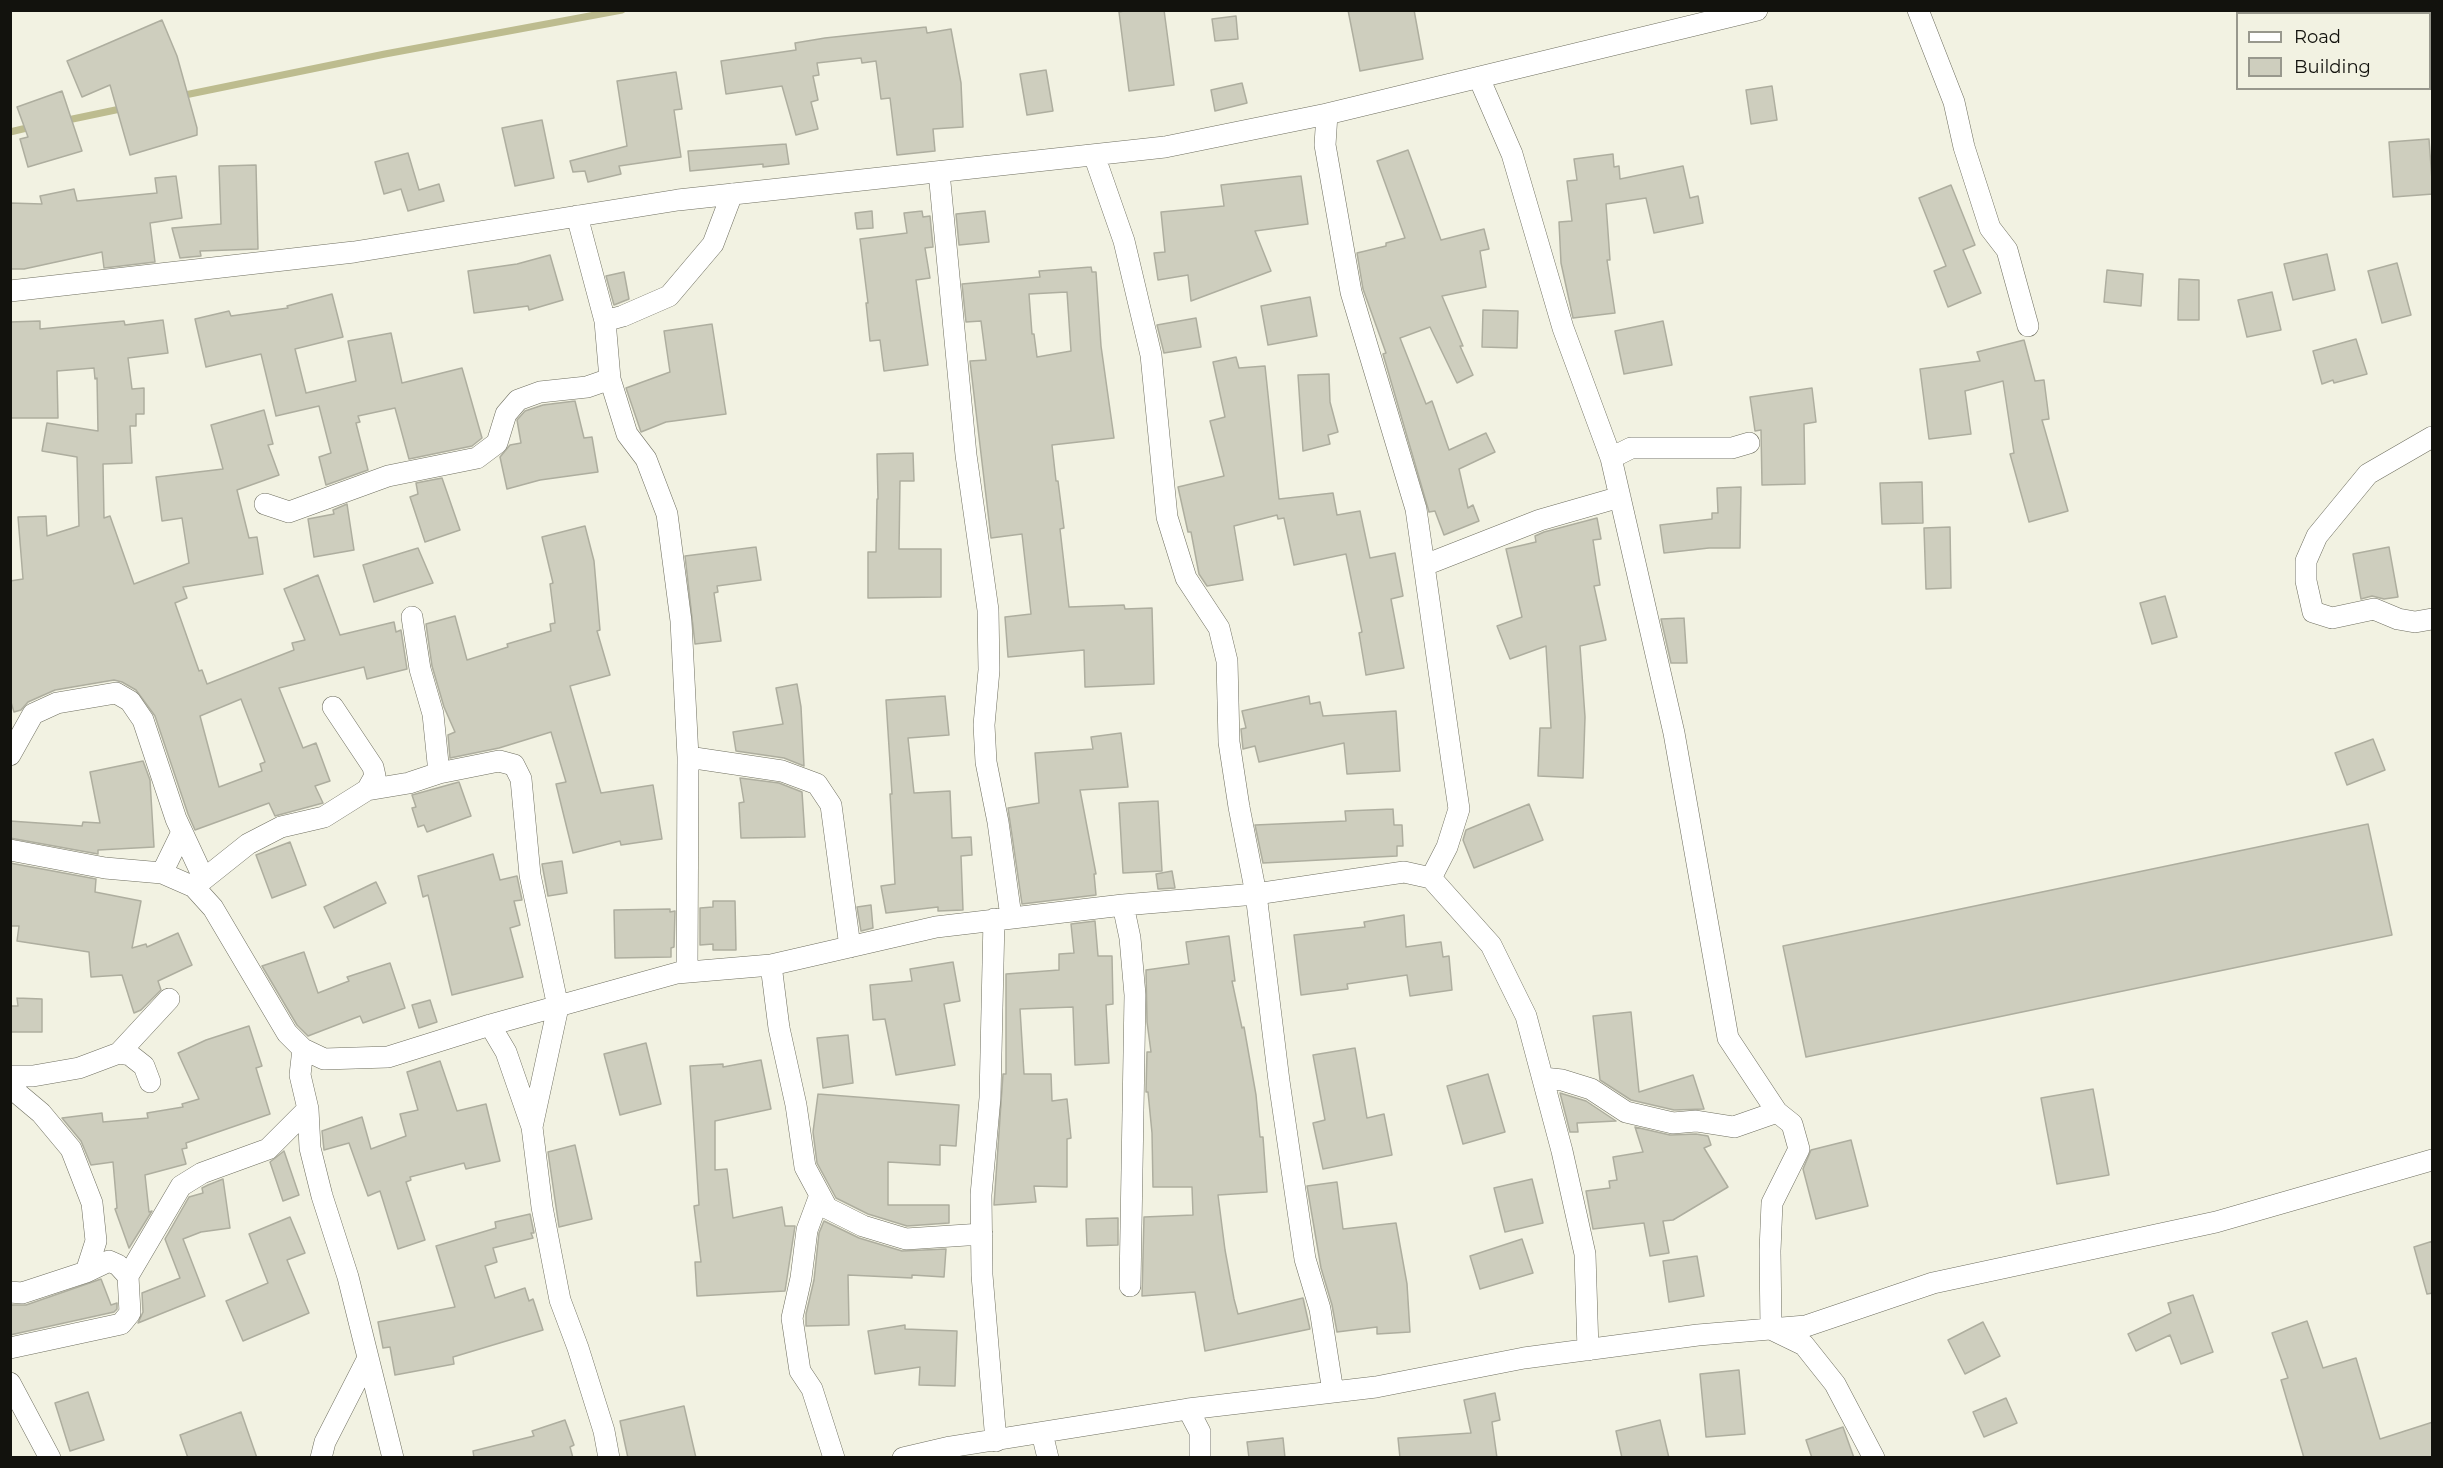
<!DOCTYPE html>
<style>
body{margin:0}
#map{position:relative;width:2443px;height:1468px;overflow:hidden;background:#f2f2e2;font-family:Montserrat,sans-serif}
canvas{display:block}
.frame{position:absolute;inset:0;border:12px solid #12120d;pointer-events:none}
.legend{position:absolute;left:2236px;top:12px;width:195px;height:78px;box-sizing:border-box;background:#f2f2e2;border:2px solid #98988d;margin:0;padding:8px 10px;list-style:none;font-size:18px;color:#12120d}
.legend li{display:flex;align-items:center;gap:12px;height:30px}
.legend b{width:30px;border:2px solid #98988d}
</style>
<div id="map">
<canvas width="2443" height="1468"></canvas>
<div class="frame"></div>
<ul class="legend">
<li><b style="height:8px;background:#fff"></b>Road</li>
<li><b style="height:16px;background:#cecebe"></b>Building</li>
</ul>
</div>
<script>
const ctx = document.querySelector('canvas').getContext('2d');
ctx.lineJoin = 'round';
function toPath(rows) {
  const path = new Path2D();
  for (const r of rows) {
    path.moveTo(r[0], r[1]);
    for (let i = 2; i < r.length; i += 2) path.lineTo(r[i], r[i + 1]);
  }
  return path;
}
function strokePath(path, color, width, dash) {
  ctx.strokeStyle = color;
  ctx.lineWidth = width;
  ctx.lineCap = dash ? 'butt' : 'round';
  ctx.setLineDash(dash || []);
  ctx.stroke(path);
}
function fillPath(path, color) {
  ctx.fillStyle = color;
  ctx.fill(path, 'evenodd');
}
strokePath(toPath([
 [180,96,385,54,622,10],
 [63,121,125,108],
 [10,132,31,127]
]), '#bdbc8f', 7);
const building = toPath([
 [1129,10,1164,10,1174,85,1129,91,1119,12,1129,10],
 [1348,10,1414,10,1423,59,1360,71,1348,10],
 [1236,16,1238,39,1215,41,1212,19,1236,16],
 [162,20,177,56,197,128,197,135,130,155,110,85,82,97,67,61,162,20],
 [926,27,927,33,951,29,961,83,963,127,933,129,935,151,897,155,890,98,881,99,876,61,862,63,861,58,817,63,819,75,813,76,818,100,811,102,818,129,796,135,782,86,726,94,721,61,796,50,795,43,825,38,926,27],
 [1046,70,1053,111,1027,115,1020,74,1046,70],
 [676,72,682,109,674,110,681,157,619,166,621,174,588,182,585,171,573,172,570,161,627,146,617,81,676,72],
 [1242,83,1247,103,1215,111,1211,90,1242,83],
 [1772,86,1777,120,1751,124,1746,90,1772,86],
 [62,91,82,151,28,167,20,139,28,137,17,107,62,91],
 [542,120,554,178,515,186,502,128,542,120],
 [2429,139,2433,194,2393,197,2389,142,2429,139],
 [786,144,789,164,763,167,763,164,690,171,688,151,786,144],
 [1408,150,1441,240,1484,229,1489,249,1480,251,1486,287,1442,296,1463,346,1460,346,1473,375,1457,383,1430,327,1400,338,1426,404,1432,401,1449,450,1486,433,1495,452,1459,469,1468,508,1473,505,1479,521,1444,535,1435,511,1429,512,1383,354,1386,353,1363,289,1357,253,1386,246,1386,243,1405,238,1377,161,1408,150],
 [408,153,419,190,439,184,444,201,408,211,401,189,384,194,375,162,408,153],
 [1613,154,1614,167,1619,166,1620,179,1683,166,1690,198,1698,196,1703,223,1654,233,1646,198,1606,204,1610,260,1607,260,1615,313,1573,318,1561,263,1559,222,1572,221,1567,181,1577,180,1574,159,1613,154],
 [256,165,258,249,200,251,201,256,180,258,172,228,221,224,219,166,256,165],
 [176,176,182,218,150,223,155,262,104,268,102,252,24,269,10,269,10,203,42,204,40,196,74,189,77,201,157,193,155,178,176,176],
 [1301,176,1308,224,1255,231,1271,271,1191,301,1188,275,1158,280,1154,253,1165,252,1161,212,1224,206,1221,185,1301,176],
 [1951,185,1975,245,1963,250,1981,293,1948,307,1934,271,1946,266,1919,198,1951,185],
 [872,211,873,228,857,229,855,213,872,211],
 [922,211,923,217,930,216,933,247,925,248,930,278,916,280,928,365,884,371,880,340,870,341,866,303,868,303,860,239,907,233,904,213,922,211],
 [985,211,989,242,959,245,956,214,985,211],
 [2327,254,2335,290,2293,300,2284,264,2327,254],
 [550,255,563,300,529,310,528,306,474,313,468,271,517,264,550,255],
 [2397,263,2411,315,2382,323,2368,271,2397,263],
 [1091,267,1092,272,1096,272,1101,346,1114,438,1052,445,1056,481,1058,481,1064,528,1060,529,1069,607,1124,605,1125,609,1152,608,1154,684,1085,687,1084,650,1008,657,1005,617,1031,614,1022,534,991,538,970,361,986,360,981,321,966,322,962,284,1040,277,1039,271,1091,267],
 [1067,292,1071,351,1037,357,1034,334,1032,334,1029,294,1067,292],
 [2107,270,2143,274,2141,306,2104,302,2107,270],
 [624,272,629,299,614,305,606,276,624,272],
 [2179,279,2199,280,2199,320,2178,320,2179,279],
 [2272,292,2281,330,2247,337,2238,300,2272,292],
 [332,294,343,337,295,349,306,393,356,381,348,341,391,333,402,383,462,368,482,438,472,446,409,459,395,408,358,416,360,422,356,423,368,470,326,485,319,457,331,453,319,406,276,416,261,354,206,367,195,319,229,311,231,316,288,308,287,306,332,294],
 [1310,297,1317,336,1268,345,1261,306,1310,297],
 [1483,310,1518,311,1517,348,1482,347,1483,310],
 [1196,318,1201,347,1164,353,1157,325,1196,318],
 [163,320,168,353,128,358,132,389,144,388,144,414,136,414,136,426,130,426,132,463,103,464,104,518,110,516,134,584,189,563,182,518,162,521,156,477,223,469,211,425,264,410,273,444,268,445,279,475,237,490,249,538,257,537,263,574,183,587,187,598,175,603,199,671,202,670,207,684,294,650,292,643,305,640,284,589,318,575,340,635,394,622,396,632,401,630,407,669,367,679,364,667,279,688,303,748,316,743,330,781,315,786,323,803,275,816,269,803,195,830,188,814,155,716,136,690,122,682,114,680,55,690,28,702,21,710,14,712,10,699,10,581,23,579,18,517,46,516,47,536,79,526,77,457,42,451,47,423,98,431,97,378,95,379,94,368,57,371,58,418,10,418,10,322,40,321,40,329,124,321,125,325,163,320],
 [241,699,265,762,260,764,262,771,219,787,200,716,241,699],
 [1663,321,1672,365,1624,374,1615,331,1663,321],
 [712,324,726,414,666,422,641,432,626,388,670,372,664,331,712,324],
 [2356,339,2367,374,2334,383,2333,380,2322,384,2313,351,2356,339],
 [2024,340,2035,381,2044,380,2049,419,2042,420,2068,511,2029,522,2010,454,2014,453,2003,381,1965,391,1971,434,1929,439,1920,369,1980,361,1977,352,2024,340],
 [1236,357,1239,368,1265,366,1279,499,1333,493,1337,515,1360,511,1370,558,1395,553,1403,596,1391,599,1404,668,1366,675,1359,633,1362,632,1346,554,1294,565,1284,518,1278,519,1277,515,1234,526,1243,580,1207,586,1199,574,1191,532,1188,532,1178,487,1224,476,1210,421,1225,417,1213,362,1236,357],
 [1329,374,1330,402,1338,432,1328,435,1330,444,1303,451,1298,375,1329,374],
 [1812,388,1816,422,1804,424,1805,484,1762,485,1761,430,1755,431,1750,397,1812,388],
 [575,401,584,438,592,437,598,472,540,480,507,489,500,457,510,445,521,443,517,420,525,411,543,405,575,401],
 [913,453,914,481,900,481,899,549,941,549,941,597,868,598,868,552,876,552,877,499,878,499,877,454,913,453],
 [442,478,460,530,425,542,410,497,418,494,416,483,442,478],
 [1922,482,1923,523,1882,524,1880,483,1922,482],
 [1741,487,1740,548,1709,548,1664,553,1660,525,1712,519,1712,513,1718,513,1717,488,1741,487],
 [347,504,354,550,314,557,308,519,334,514,333,510,347,504],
 [1597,518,1601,539,1593,540,1600,585,1594,586,1606,640,1580,646,1585,717,1583,778,1538,776,1540,728,1551,728,1546,646,1510,659,1497,626,1522,617,1506,549,1536,542,1535,536,1544,532,1597,518],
 [585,526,594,561,600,630,597,631,610,675,570,686,601,793,653,785,662,839,621,845,620,841,573,853,556,784,566,782,551,732,499,748,450,758,448,735,455,732,444,707,432,666,426,624,455,616,467,660,508,647,507,644,551,631,550,624,555,623,550,584,553,583,542,537,585,526],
 [1950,527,1951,588,1926,589,1924,528,1950,527],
 [756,547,761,580,717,586,718,592,714,593,721,641,695,644,685,556,756,547],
 [2389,547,2398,597,2384,599,2372,596,2361,599,2353,554,2389,547],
 [418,548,433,583,374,602,363,565,418,548],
 [2165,596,2177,637,2152,644,2140,603,2165,596],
 [1684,618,1687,663,1671,663,1661,619,1684,618],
 [797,684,801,707,804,766,784,758,736,751,733,732,783,724,776,688,797,684],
 [945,696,949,735,908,738,914,793,950,791,952,838,971,837,972,855,961,856,963,910,938,911,938,907,886,913,881,886,895,884,890,794,892,794,886,700,945,696],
 [1309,696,1310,704,1320,702,1323,716,1396,711,1400,771,1347,774,1344,743,1259,762,1255,746,1243,749,1241,729,1246,728,1242,711,1309,696],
 [1121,733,1128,787,1080,790,1096,874,1094,874,1096,895,1022,904,1008,808,1039,803,1035,753,1093,749,1091,737,1121,733],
 [2373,739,2385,770,2347,785,2335,753,2373,739],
 [143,761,150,780,154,847,98,850,98,854,10,838,10,821,82,826,83,822,100,823,90,772,143,761],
 [740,778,779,783,802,792,805,837,741,838,739,803,744,802,740,778],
 [459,782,471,816,427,832,424,825,418,827,412,808,416,807,412,795,459,782],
 [1158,801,1162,871,1123,873,1119,803,1158,801],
 [1529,804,1543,840,1474,868,1463,840,1466,830,1529,804],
 [1393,809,1394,825,1402,825,1403,846,1397,846,1397,856,1263,863,1255,825,1346,821,1345,811,1393,809],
 [2368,824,2392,935,1806,1057,1783,946,2368,824],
 [290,842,306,885,272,898,256,855,290,842],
 [493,854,500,880,517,876,522,900,514,901,520,925,510,928,523,977,452,995,428,895,423,897,418,876,493,854],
 [562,861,567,893,548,896,542,864,562,861],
 [10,863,96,879,95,892,141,901,132,948,146,944,147,947,178,933,192,965,158,981,161,990,141,1010,134,1013,122,975,91,977,89,952,17,941,19,926,10,926,10,863],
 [1172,871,1175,888,1158,889,1156,874,1172,871],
 [376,882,386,903,334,928,324,907,376,882],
 [713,901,735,901,736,950,713,950,713,944,700,945,700,908,713,907,713,901],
 [871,905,873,928,861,931,857,907,871,905],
 [670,909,670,912,675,911,674,947,671,948,671,957,615,958,614,910,670,909],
 [1404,915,1406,947,1441,942,1443,957,1449,956,1452,990,1410,996,1407,975,1347,984,1348,989,1301,995,1294,935,1365,927,1364,922,1404,915],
 [1095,921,1098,956,1112,956,1113,1004,1106,1005,1109,1063,1075,1065,1073,1007,1020,1009,1024,1074,1051,1074,1052,1101,1067,1099,1071,1138,1067,1139,1067,1187,1034,1186,1036,1202,994,1205,1003,1074,1006,1074,1006,974,1059,970,1059,954,1074,953,1071,924,1095,921],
 [1229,936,1235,981,1232,981,1242,1028,1244,1027,1256,1095,1260,1137,1263,1137,1267,1192,1218,1195,1225,1250,1234,1299,1238,1314,1303,1298,1310,1329,1205,1351,1195,1292,1142,1296,1144,1217,1193,1215,1192,1187,1153,1187,1152,1133,1148,1092,1146,1092,1147,1052,1151,1052,1147,1022,1146,970,1189,964,1186,942,1229,936],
 [304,952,318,993,349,981,347,977,390,963,405,1008,363,1023,360,1016,308,1036,297,1025,262,966,304,952],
 [953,962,960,1001,944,1004,955,1065,896,1075,885,1019,873,1020,870,985,912,981,910,969,953,962],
 [17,998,42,999,42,1032,10,1032,10,1006,18,1006,17,998],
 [430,1000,437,1022,419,1028,412,1005,430,1000],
 [1631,1012,1639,1092,1693,1075,1704,1109,1674,1110,1631,1100,1600,1080,1593,1016,1631,1012],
 [249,1026,262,1066,256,1068,270,1114,186,1143,187,1148,182,1149,186,1164,145,1175,149,1212,152,1211,129,1248,115,1209,117,1208,113,1162,91,1165,81,1141,62,1118,102,1113,103,1122,148,1118,147,1113,183,1107,182,1104,199,1099,178,1053,206,1040,249,1026],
 [848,1035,853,1083,823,1088,817,1038,848,1035],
 [646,1043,661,1104,620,1115,604,1054,646,1043],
 [1355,1048,1367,1118,1384,1114,1392,1155,1323,1169,1313,1123,1325,1120,1313,1055,1355,1048],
 [761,1060,771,1109,715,1121,715,1170,727,1169,733,1218,782,1207,785,1226,795,1226,785,1291,697,1296,695,1262,701,1262,694,1206,699,1205,690,1066,723,1064,723,1067,761,1060],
 [440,1061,457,1111,486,1104,500,1161,466,1169,464,1163,410,1177,411,1180,406,1182,425,1240,398,1249,380,1191,368,1196,349,1143,324,1150,322,1131,362,1117,371,1149,406,1136,400,1114,418,1110,407,1072,440,1061],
 [1488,1074,1505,1132,1463,1144,1447,1086,1488,1074],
 [2093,1089,2109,1175,2057,1184,2041,1098,2093,1089],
 [1560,1093,1586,1101,1616,1121,1577,1123,1578,1132,1570,1132,1560,1093],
 [818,1094,959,1105,956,1146,940,1145,940,1165,888,1162,888,1205,949,1205,949,1223,907,1226,868,1214,836,1198,817,1163,813,1132,818,1094],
 [1635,1127,1670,1135,1696,1134,1708,1136,1711,1145,1704,1148,1728,1187,1673,1220,1663,1221,1669,1253,1650,1256,1644,1223,1593,1229,1586,1191,1610,1188,1609,1181,1617,1180,1613,1157,1643,1152,1635,1127],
 [1851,1140,1868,1206,1816,1219,1803,1169,1811,1150,1851,1140],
 [575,1145,592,1219,559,1227,548,1152,575,1145],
 [284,1151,299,1195,283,1201,270,1162,284,1151],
 [223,1179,230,1228,201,1232,183,1239,205,1296,138,1323,143,1312,142,1293,180,1278,165,1239,189,1197,203,1193,202,1188,208,1185,223,1179],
 [1532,1179,1543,1223,1505,1232,1494,1188,1532,1179],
 [1337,1182,1343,1229,1396,1223,1407,1284,1410,1332,1377,1334,1377,1327,1337,1332,1332,1305,1321,1268,1307,1186,1337,1182],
 [530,1214,534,1233,531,1233,533,1238,493,1248,497,1262,485,1266,495,1298,525,1288,529,1301,533,1299,543,1330,453,1357,454,1364,395,1375,390,1347,383,1348,378,1322,455,1307,436,1246,496,1228,495,1222,530,1214],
 [290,1217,305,1253,287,1260,309,1313,243,1341,226,1301,268,1283,249,1234,290,1217],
 [1118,1218,1118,1245,1087,1246,1086,1219,1118,1218],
 [824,1221,859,1238,902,1251,946,1249,944,1277,912,1275,912,1278,848,1275,849,1325,806,1326,806,1314,814,1280,819,1233,824,1221],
 [1522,1239,1533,1273,1480,1289,1470,1256,1522,1239],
 [2433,1241,2433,1293,2427,1294,2414,1247,2433,1241],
 [1697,1256,1704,1296,1669,1302,1663,1261,1697,1256],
 [101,1279,111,1305,117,1303,117,1309,114,1312,10,1335,10,1305,26,1305,101,1279],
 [2193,1295,2213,1352,2181,1364,2170,1335,2136,1351,2128,1334,2171,1313,2168,1303,2193,1295],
 [2307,1321,2323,1368,2356,1358,2380,1439,2433,1422,2433,1458,2304,1458,2281,1380,2288,1378,2272,1333,2307,1321],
 [1983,1322,2000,1356,1965,1374,1948,1340,1983,1322],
 [905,1325,905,1329,957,1331,955,1386,919,1385,920,1367,875,1374,868,1331,905,1325],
 [1739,1370,1745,1434,1706,1437,1700,1374,1739,1370],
 [88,1392,104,1440,70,1451,55,1403,88,1392],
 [1495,1393,1500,1420,1492,1422,1497,1458,1400,1458,1398,1438,1471,1433,1464,1400,1495,1393],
 [2006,1398,2017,1423,1984,1437,1973,1412,2006,1398],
 [684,1406,696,1458,628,1458,620,1421,684,1406],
 [241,1412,257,1458,188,1458,180,1435,241,1412],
 [565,1420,574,1445,570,1447,573,1458,474,1458,473,1451,534,1436,532,1431,565,1420],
 [1660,1420,1669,1458,1622,1458,1616,1431,1660,1420],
 [1843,1427,1854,1458,1812,1458,1806,1440,1843,1427],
 [1283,1438,1285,1458,1249,1458,1247,1442,1283,1438]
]);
fillPath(building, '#cecebe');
strokePath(building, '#aeae9f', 1.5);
const minor = toPath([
 [1918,10,1954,102,1964,147,1990,228,2007,250,2028,326],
 [2430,18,2432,32],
 [1479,78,1512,154,1563,328,1611,458,1674,733,1728,1038,1777,1112,1792,1124,1799,1149,1772,1203,1770,1251,1771,1329,1804,1345,1835,1384,1874,1458],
 [1327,114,1325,145,1351,292,1416,509,1452,762,1459,809,1447,847,1431,878],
 [1094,155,1124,241,1151,355,1167,517,1186,578,1219,628,1227,661,1229,742,1239,807,1256,894,1279,1081,1305,1259,1320,1309,1333,1392],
 [939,172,966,455,988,610,989,670,984,725,986,762,998,822,1011,917],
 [577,216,605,321],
 [10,291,354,252,678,200,1165,147,1327,114,1757,10],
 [2432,437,2368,474,2317,536,2306,561,2306,581,2313,612,2332,618,2374,609,2398,619,2415,622,2432,619],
 [1611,458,1631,448,1732,448,1749,443],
 [265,504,289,512,388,476,477,458,497,443,506,414,518,400,540,392,587,387,610,379],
 [1425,565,1540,520,1620,497],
 [412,617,420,669,433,714,439,773],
 [333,707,373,767,375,776,367,790],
 [10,755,33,714,57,703,116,693,130,701,143,720,176,819,204,879],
 [688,757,782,771,817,784,831,805,850,947],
 [10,850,105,868,162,873,194,887,213,908,287,1033,303,1049,324,1059,388,1057,490,1025,677,973,771,965,936,927,1123,905,1256,894,1404,872,1431,878,1491,945,1526,1016,1562,1151,1585,1254,1588,1350],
 [162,873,182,832],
 [194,887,248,844,281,827,324,817,367,790,409,783,439,773,499,761,514,765,521,779,530,875,558,1007,532,1127],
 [1123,905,1130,938,1135,995,1130,1286],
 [994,919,990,1098,981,1195,982,1275,996,1441],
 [771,965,779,1028,796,1105,805,1167,827,1208,863,1226,906,1239,982,1234],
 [687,972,688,757,681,621,667,514,646,459,627,434,610,379,605,321,623,316,669,296,713,244,732,194],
 [490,1025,506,1052,532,1127,542,1207,560,1300,578,1348,604,1431,609,1458],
 [303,1049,300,1075,308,1109,310,1148,322,1196,348,1277,393,1458],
 [119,1053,130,1055,144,1066,150,1082],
 [10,1076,33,1076,79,1068,119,1053,169,999],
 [1543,1078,1562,1080,1591,1089,1626,1112,1673,1123,1696,1121,1734,1127,1777,1112],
 [10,1087,41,1113,71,1149,92,1203,96,1241,86,1272],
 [820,1195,807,1230,801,1278,792,1318,800,1371,812,1389,834,1458],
 [10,1292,22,1293,86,1272,109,1261,118,1265,128,1276],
 [10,1348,121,1324,130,1313,128,1276,181,1186,202,1173,268,1149,308,1109],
 [10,1383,50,1458],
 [1188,1409,1200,1432,1200,1458],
 [1042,1433,1048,1458],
 [321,1458,325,1442,367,1360],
 [903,1458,950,1447,1188,1409,1376,1387,1524,1358,1698,1335,1806,1326,1933,1283,2216,1222,2432,1160]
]);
strokePath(minor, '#6f6f60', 22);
strokePath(minor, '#fff', 21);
</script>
